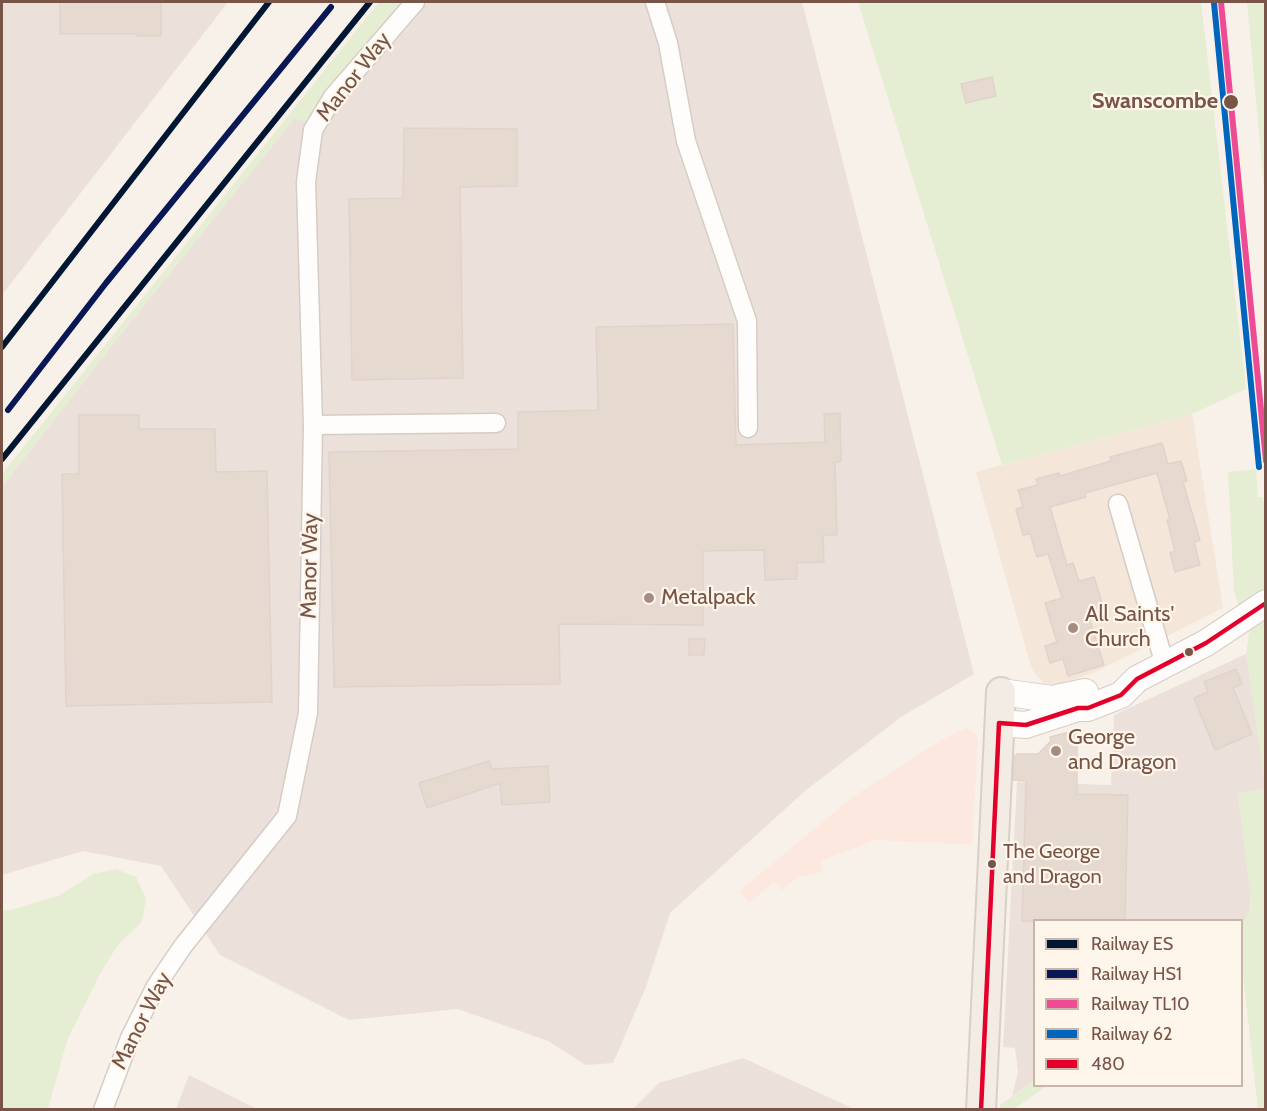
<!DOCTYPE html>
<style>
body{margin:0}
#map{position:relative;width:1267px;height:1111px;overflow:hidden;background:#f8f1e9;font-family:Cabin,sans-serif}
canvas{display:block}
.frame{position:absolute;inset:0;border:3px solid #785547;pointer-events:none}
.legend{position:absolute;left:1033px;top:919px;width:210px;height:168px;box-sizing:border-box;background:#fff6eb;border:2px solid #c9b6a9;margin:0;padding:8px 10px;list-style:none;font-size:18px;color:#785547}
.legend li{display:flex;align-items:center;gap:12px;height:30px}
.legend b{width:30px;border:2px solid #c9b6a9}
</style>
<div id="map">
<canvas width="1267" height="1111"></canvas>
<div class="frame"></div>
<ul class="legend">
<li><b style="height:8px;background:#011633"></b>Railway ES</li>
<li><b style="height:8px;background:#091855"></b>Railway HS1</li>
<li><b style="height:8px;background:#ee4b95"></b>Railway TL10</li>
<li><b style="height:8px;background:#0065bd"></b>Railway 62</li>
<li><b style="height:8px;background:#e4002b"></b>480</li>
</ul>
</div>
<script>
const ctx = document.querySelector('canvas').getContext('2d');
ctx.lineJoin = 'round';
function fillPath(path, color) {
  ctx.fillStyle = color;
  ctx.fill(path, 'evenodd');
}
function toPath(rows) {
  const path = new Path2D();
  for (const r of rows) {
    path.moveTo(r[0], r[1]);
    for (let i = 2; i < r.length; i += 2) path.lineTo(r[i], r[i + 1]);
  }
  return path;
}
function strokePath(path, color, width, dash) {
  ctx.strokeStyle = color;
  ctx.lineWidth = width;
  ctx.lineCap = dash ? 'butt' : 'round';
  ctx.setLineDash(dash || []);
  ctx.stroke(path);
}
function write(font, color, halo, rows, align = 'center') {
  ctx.font = font + ' Cabin,sans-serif';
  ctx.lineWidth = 4.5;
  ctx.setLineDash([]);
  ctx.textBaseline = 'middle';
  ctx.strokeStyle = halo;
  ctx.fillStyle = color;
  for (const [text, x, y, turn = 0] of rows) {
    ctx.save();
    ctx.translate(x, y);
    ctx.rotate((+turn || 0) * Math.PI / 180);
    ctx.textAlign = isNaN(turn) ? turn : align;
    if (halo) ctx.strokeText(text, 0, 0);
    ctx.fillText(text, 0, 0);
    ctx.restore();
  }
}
fillPath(toPath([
 [1192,414,1223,608,1093,673,1067,682,1054,685,1044,683,1036,675,1031,667,976,472]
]), '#f4e6d9');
fillPath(toPath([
 [967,728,976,734,978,739,972,845,876,840,821,861,822,872,798,877,782,890,774,882,749,903,739,891,854,796,948,736]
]), '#fce8df');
fillPath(toPath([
 [2,2,228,2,2,295],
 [392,2,802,2,974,674,901,717,805,791,670,913,646,987,613,1063,586,1065,548,1041,458,1009,349,1020,220,955,161,866,83,851,2,875,2,487,112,345,288,126,370,25],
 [1246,654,1266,783,1265,789,1238,794,1251,890,1250,913,1242,923,1242,920,1034,920,1034,1081,1012,1096,1018,1072,1015,1048,1003,1047,1017,782,1111,785,1114,715],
 [743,1058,854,1109,633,1109,659,1083],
 [189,1075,257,1109,176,1109]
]), '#ebe1da');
fillPath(toPath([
 [379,2,402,2,385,21,308,124,295,118,112,345,2,487,2,474],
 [858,2,1201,2,1246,389,1192,414,1002,465],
 [1247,2,1265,2,1265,199],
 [1256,469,1258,497,1263,497,1265,513,1265,783,1246,654,1249,633,1234,592,1228,472],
 [1265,789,1266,1109,1258,1110,1242,966,1242,923,1250,913,1251,902,1238,794],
 [116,869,136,877,146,898,142,922,117,946,100,974,67,1041,48,1109,2,1109,2,910,11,910,58,896,93,874],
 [1034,1081,1034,1086,1047,1086,1014,1109,999,1109,1001,1104]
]), '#e5eed3');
const building = toPath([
 [60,2,161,2,161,36,137,36,137,34,60,34,60,2],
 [992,77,996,96,966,103,961,84,992,77],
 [404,128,517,129,517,186,460,187,463,378,352,380,349,199,403,198,404,128],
 [733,324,736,445,825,442,824,414,840,413,841,462,835,462,837,535,823,535,824,562,797,563,797,579,765,580,764,550,703,551,703,625,559,624,560,684,334,687,329,452,518,449,518,412,598,410,596,327,733,324],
 [79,415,139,415,139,429,215,429,216,472,267,471,272,702,66,706,62,474,79,474,79,415],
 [1162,443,1168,464,1181,461,1187,481,1183,482,1200,540,1194,542,1200,565,1175,572,1170,553,1175,551,1167,520,1170,520,1157,473,1085,493,1086,497,1050,507,1067,565,1073,563,1079,581,1094,577,1104,609,1088,614,1104,665,1068,676,1063,659,1050,663,1045,646,1057,642,1045,603,1062,598,1048,554,1037,557,1030,534,1023,535,1016,509,1023,507,1018,490,1038,485,1036,479,1059,473,1060,476,1111,461,1110,457,1162,443],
 [689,639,705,639,704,655,689,655,689,639],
 [1236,669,1242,684,1233,688,1252,734,1215,750,1194,698,1208,692,1204,682,1236,669],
 [1077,730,1077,794,1128,795,1125,921,1022,921,1026,781,1013,780,1014,757,1017,754,1038,754,1051,741,1050,737,1077,730],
 [489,761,492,769,548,766,550,802,502,805,500,783,427,808,419,783,489,761]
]);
fillPath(building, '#e5d9d0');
strokePath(building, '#e1d3cb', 1.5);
const street = toPath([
 [655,2,668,43,686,141,747,321,748,428],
 [313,425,496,423],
 [1118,504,1165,665],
 [103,1110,130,1038,156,986,183,946,287,816,308,713,313,425,306,182,313,130,333,97,415,2]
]);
const secondary = toPath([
 [1001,692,1052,699,1085,692],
 [999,723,1026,725,1078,708,1088,708,1121,695,1137,679,1206,643,1266,603]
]);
const primary = toPath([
 [981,1110,1001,692]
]);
strokePath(street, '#d6ccc6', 21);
strokePath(secondary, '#d7ccc6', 28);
strokePath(primary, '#dacec8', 32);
strokePath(street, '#fefdfc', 18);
strokePath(secondary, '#fefdfc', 26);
strokePath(primary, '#f3ece4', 28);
strokePath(toPath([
 [999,723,1026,725,1078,708,1088,708,1121,695,1137,679,1206,643,1266,603],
 [981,1110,999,723]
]), '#e4002b', 4.5);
strokePath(toPath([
 [2,347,269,2],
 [2,459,370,2]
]), '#011633', 6);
strokePath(toPath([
 [8,410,106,283,331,7]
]), '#091855', 6);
strokePath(toPath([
 [1221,2,1266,461]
]), '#ee4b95', 6);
strokePath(toPath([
 [1214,3,1259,467]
]), '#0065bd', 6);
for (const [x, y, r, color] of [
 [1231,102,8,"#785547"],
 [649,598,6,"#a58c80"],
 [1073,628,6,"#a58c80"],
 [1189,652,5,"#785547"],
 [1056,751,6,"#a58c80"],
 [992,864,5,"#785547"]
]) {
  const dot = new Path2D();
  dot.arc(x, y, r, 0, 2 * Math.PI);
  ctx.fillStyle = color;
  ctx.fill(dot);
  strokePath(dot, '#fff6eb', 2);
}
write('20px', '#785547', '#fff6eb', [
 ["The George",1003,852],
 ["and Dragon",1003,877]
], 'left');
write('22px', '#785547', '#fff6eb', [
 ["Manor Way",354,77,-52],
 ["Manor Way",310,566,-89],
 ["Manor Way",142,1021,-63]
]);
write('bold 22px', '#785547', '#fff6eb', [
 ["Swanscombe",1218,102]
], 'right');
write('22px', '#785547', '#fff6eb', [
 ["Metalpack",661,598],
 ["All Saints'",1085,615],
 ["Church",1085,640],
 ["George",1068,738],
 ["and Dragon",1068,763]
], 'left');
</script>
